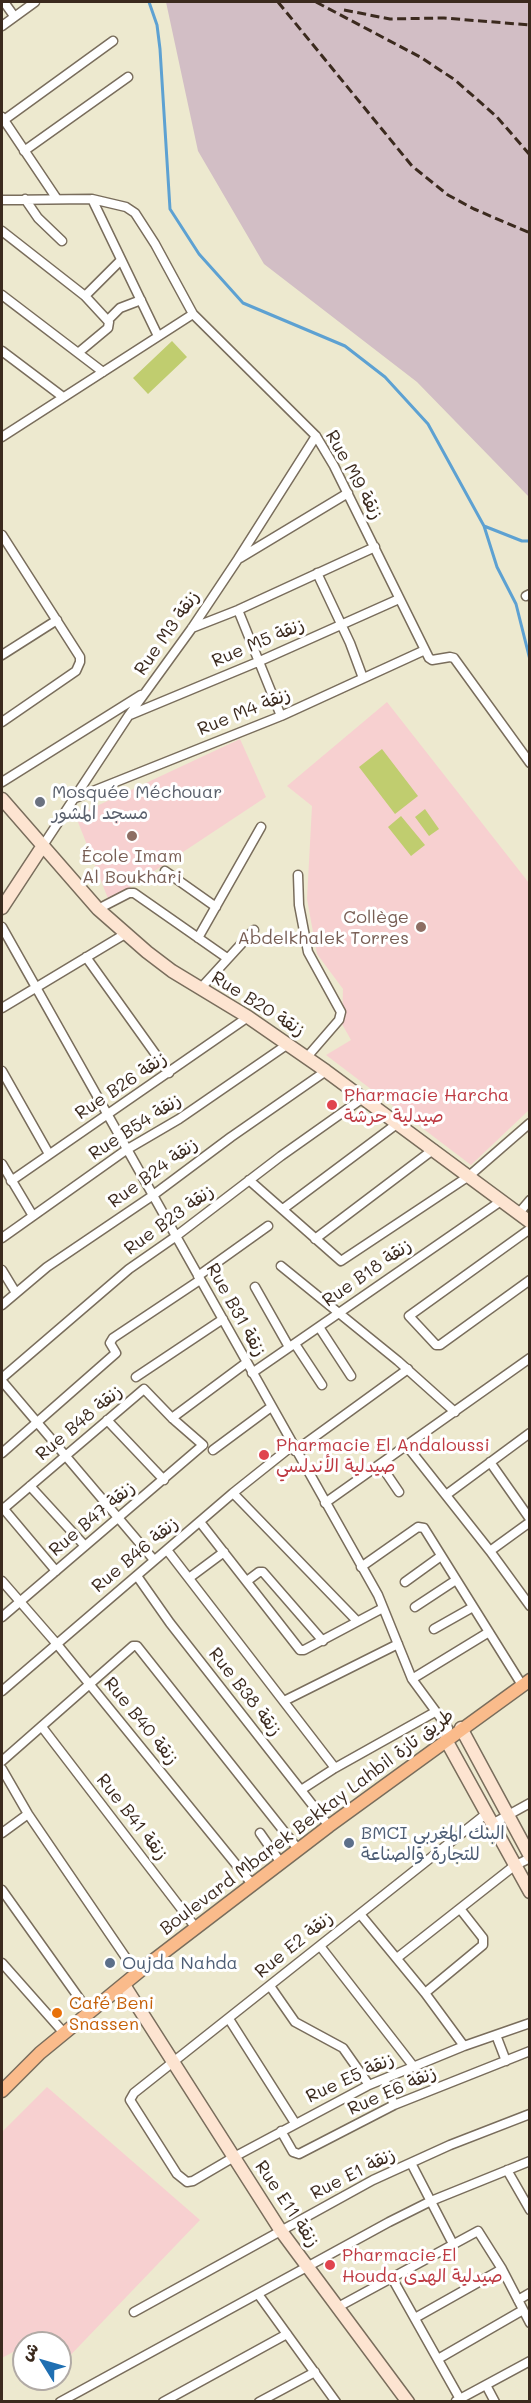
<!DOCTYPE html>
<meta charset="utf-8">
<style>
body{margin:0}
#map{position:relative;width:531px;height:2403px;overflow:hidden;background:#ede9cf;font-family:Mali,"Playpen Sans Arabic",sans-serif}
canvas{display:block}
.frame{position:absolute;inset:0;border:3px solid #3b2a1e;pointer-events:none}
.north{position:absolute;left:12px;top:2331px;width:60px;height:60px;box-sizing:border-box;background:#fff;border:2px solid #b1aaa5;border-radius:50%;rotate:307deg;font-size:16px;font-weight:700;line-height:24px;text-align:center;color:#3b2a1e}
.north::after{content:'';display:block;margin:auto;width:21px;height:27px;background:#1f6fb2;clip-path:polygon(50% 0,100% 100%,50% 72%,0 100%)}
</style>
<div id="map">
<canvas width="531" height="2403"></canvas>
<div class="frame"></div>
<div class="north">ش</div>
</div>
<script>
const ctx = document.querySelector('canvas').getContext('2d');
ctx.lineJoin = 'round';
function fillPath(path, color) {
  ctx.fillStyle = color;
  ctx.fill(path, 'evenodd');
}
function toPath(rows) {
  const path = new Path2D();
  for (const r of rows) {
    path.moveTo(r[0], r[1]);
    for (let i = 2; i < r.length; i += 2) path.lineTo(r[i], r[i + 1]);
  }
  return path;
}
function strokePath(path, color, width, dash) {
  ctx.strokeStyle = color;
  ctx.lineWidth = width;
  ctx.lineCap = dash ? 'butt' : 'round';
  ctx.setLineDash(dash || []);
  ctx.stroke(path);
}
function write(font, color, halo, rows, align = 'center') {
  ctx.font = font + ' Mali,"Playpen Sans Arabic",sans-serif';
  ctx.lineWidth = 6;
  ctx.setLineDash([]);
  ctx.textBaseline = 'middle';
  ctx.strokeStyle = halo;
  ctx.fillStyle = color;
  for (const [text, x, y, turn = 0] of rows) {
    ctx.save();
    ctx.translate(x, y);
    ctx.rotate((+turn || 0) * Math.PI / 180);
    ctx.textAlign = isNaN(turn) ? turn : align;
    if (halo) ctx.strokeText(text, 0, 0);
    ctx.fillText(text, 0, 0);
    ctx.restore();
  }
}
fillPath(toPath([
 [387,702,529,883,529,1110,471,1165,326,1055,351,1040,342,1024,343,989,317,954,307,899,312,806,287,786],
 [240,739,266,797,109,901,78,822,86,811],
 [47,2087,200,2220,61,2365,60,2343,39,2343,36,2340,24,2343,24,2346,2,2358,2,2132]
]), '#f7d0d0');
fillPath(toPath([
 [166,2,529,2,529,497,417,382,264,264,198,151]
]), '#d2bec5');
fillPath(toPath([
 [172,341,187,357,148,394,133,378],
 [382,749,418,796,395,814,359,767],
 [425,809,439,829,429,836,415,817],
 [401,816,425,845,411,856,388,827]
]), '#c0cd6f');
strokePath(toPath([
 [149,2,157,25,160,49,170,209,199,254,243,303,345,346,385,377,428,424,484,526,522,541,530,541],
 [484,526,497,567,516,604,530,660]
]), '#5da1d2', 3);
const street = toPath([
 [4,2,14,16],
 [2,26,35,2],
 [2,117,57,199],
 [4,120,113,41],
 [24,151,128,77],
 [25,199,38,218,62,241],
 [92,199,126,207,135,213,155,244,193,314,316,436,334,466,429,658,432,660,450,657,454,658,530,763],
 [2,200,92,199,158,336],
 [2,231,85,296,109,322,108,328,78,353],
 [2,295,103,372],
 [85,296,121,260],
 [108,320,120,308,141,300],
 [2,351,63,397],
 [2,437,193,314],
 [2,535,80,657,80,662,76,671,2,722],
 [240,558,348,493],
 [317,573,350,643,363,678],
 [526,596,530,594],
 [238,610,281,716],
 [192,628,238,610,375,547],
 [2,655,57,620],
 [130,715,260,661,399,599],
 [2,782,141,695],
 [73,799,281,716,425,650],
 [42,847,129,715,192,628,238,559,316,436],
 [165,871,216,907],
 [298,875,299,905,308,952,341,1012,339,1020,307,1057],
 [98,909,129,893,134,893,227,958],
 [2,927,378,1595,412,1679,448,1728,446,1740],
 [198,938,261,827],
 [86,957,169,1073],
 [200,989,254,930],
 [2,1008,125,934],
 [2,1071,49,1154],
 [2,1164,33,1216],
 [249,1180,341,1261,469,1176,530,1123],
 [11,1181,248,1017],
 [283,1209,398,1123],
 [518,1214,530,1200],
 [530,1229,409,1316,436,1345,440,1345,530,1280],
 [2,1238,126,1150,179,1119,288,1044],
 [315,1239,434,1149],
 [281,1266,398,1361,455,1412],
 [2,1270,16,1293],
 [198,1276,268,1226],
 [255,1287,289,1347],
 [2,1305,47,1267,152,1196,231,1137,326,1071],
 [319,1327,351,1376],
 [295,1344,322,1385],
 [252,1373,501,1201],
 [136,1377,223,1319],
 [2,1378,129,1269,175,1237,281,1156,363,1098],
 [2,1381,154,1560],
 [172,1418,246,1363],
 [107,1420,164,1480],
 [407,1446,490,1551,530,1606],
 [213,1450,271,1407],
 [295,1451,408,1369],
 [2,1453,116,1353,110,1343,113,1338,200,1280],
 [490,1462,530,1519],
 [380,1464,399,1492],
 [30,1486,85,1546],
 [233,1493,357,1621],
 [446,1495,530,1433],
 [325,1503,530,1358],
 [3,1508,56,1571],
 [2,1510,144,1389,172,1418,203,1445,2,1617],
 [200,1522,300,1650,304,1650,383,1608],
 [167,1550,335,1768],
 [490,1551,530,1522],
 [361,1567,418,1527,424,1528,522,1685],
 [137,1576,170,1623,329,1826],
 [189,1578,224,1552],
 [2,1581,56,1643,252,1884],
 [247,1581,259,1572,263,1572,323,1641],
 [405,1582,441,1556],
 [415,1607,456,1580],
 [434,1629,473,1607],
 [412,1679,489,1632],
 [2,1691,233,1493,292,1446],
 [284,1701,398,1644],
 [42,1727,196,1928],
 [2,1761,133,1646,137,1646,298,1849],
 [2,1769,28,1814,137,1974],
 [301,1790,335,1768,435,1712],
 [486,1814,134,2093,130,2100,177,2174,187,2182,193,2181,234,2157,369,2085,464,2046,530,2023],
 [492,1824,530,1803],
 [2,1833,28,1814],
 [260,1833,281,1863],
 [2,1890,89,2012],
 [360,1914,425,1993,464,2046],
 [320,1946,414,2067],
 [397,1958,514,1866,530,1858],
 [2,1963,64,2033],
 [270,1986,295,2022,343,2048,369,2085],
 [425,1993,483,1945,483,1938,461,1910],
 [229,2019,295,2123],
 [496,2035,506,2061],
 [384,2079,394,2105],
 [281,2131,293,2152,299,2154,394,2105,530,2051],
 [411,2163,453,2244],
 [507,2170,530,2210],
 [392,2278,460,2399],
 [258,2294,336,2402],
 [518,2300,530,2293],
 [338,2307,478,2231,502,2269,530,2323],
 [134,2312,373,2180,450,2145,530,2114],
 [415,2318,502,2269],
 [438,2359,523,2310],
 [486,2385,495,2402],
 [456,2401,530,2361],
 [60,2402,389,2222,431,2201,530,2161],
 [163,2402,287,2334],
 [259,2402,315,2372]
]);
const secondary = toPath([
 [2,799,98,909,147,952,172,971,248,1017,326,1071,530,1222],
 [2,908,42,847],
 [461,1728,530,1856],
 [446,1740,530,1892],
 [124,1985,281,2231,408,2402]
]);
const primary = toPath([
 [2,2091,40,2053,146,1966,329,1826,530,1680]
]);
strokePath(street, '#796d5c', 11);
strokePath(secondary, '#796d5c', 15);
strokePath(primary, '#796d5c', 15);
strokePath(street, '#fff', 8);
strokePath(secondary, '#fde4d1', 12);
strokePath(primary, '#fabb8b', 12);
strokePath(toPath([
 [278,2,412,166,448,195,474,209,530,233],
 [316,2,422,58,455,80,497,117,530,155],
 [344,10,390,19,444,18,530,25]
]), '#3b2a1e', 3, [9, 4.5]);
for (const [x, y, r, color] of [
 [40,802,6,"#6b7280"],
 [132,836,6,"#8d6e63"],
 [421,927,6,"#8d6e63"],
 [332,1105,6,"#e0444e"],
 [264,1455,6,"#e0444e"],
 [349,1843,6,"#5c6f8a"],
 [110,1963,6,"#5c6f8a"],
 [57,2013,6,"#e8710a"],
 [330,2265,6,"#e0444e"]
]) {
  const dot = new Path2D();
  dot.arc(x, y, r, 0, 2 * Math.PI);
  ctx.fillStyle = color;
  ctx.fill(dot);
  strokePath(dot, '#fff', 2);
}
write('18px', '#3b2a1e', '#fff', [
 ["Rue M9 زنقة",354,475,61],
 ["Rue M3 زنقة",167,633,-55],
 ["Rue M5 زنقة",258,643,-23],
 ["Rue M4 زنقة",244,712,-22],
 ["Rue B20 زنقة",258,1004,32],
 ["Rue B26 زنقة",121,1086,-34],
 ["Rue B54 زنقة",135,1127,-33],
 ["Rue B24 زنقة",153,1173,-36],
 ["Rue B23 زنقة",169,1220,-36],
 ["Rue B18 زنقة",367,1273,-35],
 ["Rue B31 زنقة",236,1310,61],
 ["Rue B48 زنقة",79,1423,-40],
 ["Rue B47 زنقة",92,1519,-40],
 ["Rue B46 زنقة",135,1555,-40],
 ["Rue B38 زنقة",245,1692,52],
 ["Rue B40 زنقة",141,1721,51],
 ["Rue B41 زنقة",132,1817,52],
 ["Boulevard Mbarek Bekkay Lahbil طريق تازة",307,1822,-37],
 ["Rue E2 زنقة",294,1945,-39],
 ["Rue E5 زنقة",350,2078,-25],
 ["Rue E6 زنقة",392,2091,-24],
 ["Rue E1 زنقة",353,2174,-27],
 ["Rue E11 زنقة",287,2204,56]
]);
write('18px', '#5b616d', '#fff', [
 ["Mosquée Méchouar",52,792],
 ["مسجد المشور",52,813]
], 'left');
write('18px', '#785e54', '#fff', [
 ["École Imam",132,856],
 ["Al Boukhari",132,877],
 ["Collège",409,917,"right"],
 ["Abdelkhalek Torres",409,938,"right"]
]);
write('18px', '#be3a42', '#fff', [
 ["Pharmacie Harcha",344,1095],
 ["صيدلية حرشة",344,1116],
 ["Pharmacie El Andaloussi",276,1445],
 ["صيدلية الأندلسي",276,1466],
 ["Pharmacie El",342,2255],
 ["Houda صيدلية الهدى",342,2276]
], 'left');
write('18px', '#4e5e75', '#fff', [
 ["BMCI البنك المغربي",361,1833],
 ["للتجارة والصناعة",361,1854],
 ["Oujda Nahda",122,1963]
], 'left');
write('18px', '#c56008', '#fff', [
 ["Café Beni",69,2003],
 ["Snassen",69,2024]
], 'left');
</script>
